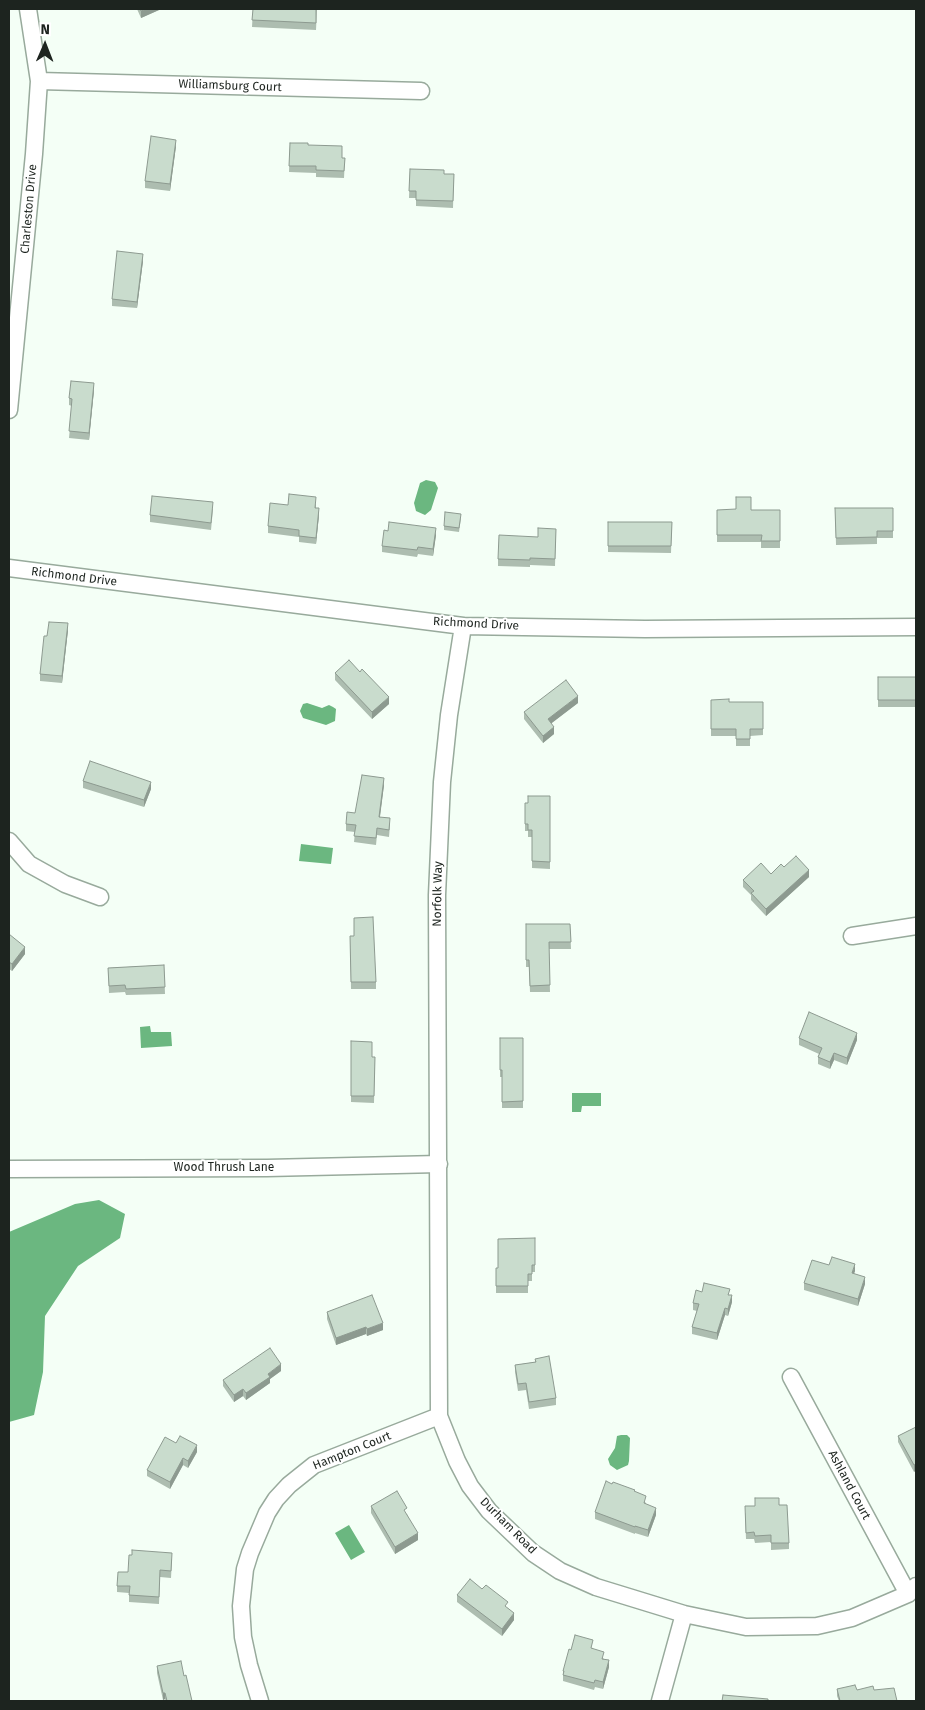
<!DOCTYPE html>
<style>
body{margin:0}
#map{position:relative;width:925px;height:1710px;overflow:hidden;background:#f4fff6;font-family:"Fira Sans",sans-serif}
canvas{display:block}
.frame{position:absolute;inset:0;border:10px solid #1d241f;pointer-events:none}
.north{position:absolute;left:20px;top:20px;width:50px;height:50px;-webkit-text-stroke:4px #fff;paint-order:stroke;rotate:1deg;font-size:14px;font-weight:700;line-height:20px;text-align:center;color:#1d241f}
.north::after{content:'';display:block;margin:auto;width:18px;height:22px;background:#1d241f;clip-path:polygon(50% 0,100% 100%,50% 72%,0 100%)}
</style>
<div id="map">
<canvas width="925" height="1710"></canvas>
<div class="frame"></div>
<div class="north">N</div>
</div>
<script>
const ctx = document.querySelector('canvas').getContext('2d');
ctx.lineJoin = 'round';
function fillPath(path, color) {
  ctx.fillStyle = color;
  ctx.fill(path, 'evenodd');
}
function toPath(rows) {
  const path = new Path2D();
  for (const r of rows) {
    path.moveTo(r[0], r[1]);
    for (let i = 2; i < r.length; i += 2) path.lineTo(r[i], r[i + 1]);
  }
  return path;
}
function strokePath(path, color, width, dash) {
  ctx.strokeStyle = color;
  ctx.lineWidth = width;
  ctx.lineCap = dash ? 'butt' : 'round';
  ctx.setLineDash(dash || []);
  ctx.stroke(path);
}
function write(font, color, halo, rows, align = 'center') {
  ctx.font = font + ' "Fira Sans",sans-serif';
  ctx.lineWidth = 4;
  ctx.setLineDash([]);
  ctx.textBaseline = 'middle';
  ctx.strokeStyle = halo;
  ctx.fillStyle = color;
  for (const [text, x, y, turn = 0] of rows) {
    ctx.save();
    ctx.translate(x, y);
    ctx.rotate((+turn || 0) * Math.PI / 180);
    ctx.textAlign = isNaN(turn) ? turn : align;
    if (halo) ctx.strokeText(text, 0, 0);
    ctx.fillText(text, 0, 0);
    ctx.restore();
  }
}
fillPath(toPath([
 [426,480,435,482,438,488,431,510,425,515,416,511,414,503,420,483],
 [307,703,322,708,329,705,333,707,336,709,335,721,326,725,303,718,300,711,303,704],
 [301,844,333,848,331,864,299,861],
 [150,1026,151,1032,171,1032,172,1046,141,1048,140,1027],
 [572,1093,601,1093,601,1106,582,1106,581,1112,572,1112],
 [99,1200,125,1214,120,1238,78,1266,45,1316,43,1372,34,1415,9,1422,9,1232,75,1204],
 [621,1435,627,1435,630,1438,629,1461,628,1465,617,1470,610,1465,608,1459,615,1448,617,1436],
 [349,1525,365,1552,351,1560,335,1533]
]), '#6bb780');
const street = toPath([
 [39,81,421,91],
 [9,410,34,154,39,81,28,9],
 [9,568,463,626,645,629,916,627],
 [463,626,449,715,442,782,437,895,439,1416,457,1461,470,1486,489,1511,533,1553,560,1571,596,1587,684,1614,746,1627,817,1626,852,1618,908,1594,916,1586],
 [9,841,29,864,65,884,100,897],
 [852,936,916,926],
 [9,1169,267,1168,439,1164],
 [791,1377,908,1594],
 [260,1701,249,1665,243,1637,241,1606,245,1569,250,1553,267,1513,276,1499,289,1485,314,1465,439,1416],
 [660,1701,684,1614]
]);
strokePath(street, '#98aa9c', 19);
strokePath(street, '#fff', 16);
fillPath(toPath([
 [137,9,159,9,159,10,141,18],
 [253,9,317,9,316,30,252,27],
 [290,143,308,145,342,158,345,158,344,178,316,177,316,173,289,172],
 [176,146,170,191,145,188,145,181],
 [410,169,444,174,454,174,453,208,416,206,416,198,409,198],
 [143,261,137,308,112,306,112,299],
 [94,390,89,440,69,438,72,406,69,405,69,398],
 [316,504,316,508,319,515,316,544,299,542,299,537,268,533,268,526],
 [835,508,893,508,893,538,877,538,877,544,836,545],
 [213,509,211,530,150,522,150,515],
 [717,510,780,510,780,548,761,548,761,542,717,542],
 [461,518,459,532,444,530,444,526],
 [608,522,672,522,671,553,608,552],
 [556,529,555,566,530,565,530,567,498,566,498,559,538,537],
 [388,531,436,535,433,556,418,554,417,557,382,552,382,546],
 [68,630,62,683,40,681,40,674,47,636],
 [335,673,389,704,372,719,335,680],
 [878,677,916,677,916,707,878,707],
 [711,700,729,702,763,702,763,735,750,736,750,746,736,746,736,736,711,736],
 [578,703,551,723,554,734,543,743,524,719,524,712],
 [83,781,151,789,144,807,83,788],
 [384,785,380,817,390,825,389,837,377,835,376,845,354,842,355,832,346,831,346,824,355,813],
 [550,796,550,869,532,868,532,837,528,837,528,831,525,831,525,803,528,803],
 [784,867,809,877,766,916,751,900,751,895,743,887,743,880,771,874],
 [526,924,570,924,571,949,549,949,550,992,530,992,529,967,526,967],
 [9,934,25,954,12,971,9,969],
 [350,936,354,936,376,982,376,989,351,989],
 [164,965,165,994,126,995,125,992,109,993,108,968],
 [500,1038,523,1038,523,1108,502,1108,502,1077,500,1077],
 [799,1038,857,1040,847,1065,834,1060,830,1069,818,1064,818,1057,819,1054,799,1045],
 [351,1041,372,1057,375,1057,374,1103,351,1102],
 [535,1238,535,1272,532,1272,532,1281,528,1281,528,1293,496,1293,496,1268,498,1268],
 [829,1265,855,1271,854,1273,865,1284,858,1306,804,1290,804,1283],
 [702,1292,730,1295,732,1302,728,1316,725,1315,717,1340,692,1334,692,1327,697,1311,693,1310,693,1303],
 [327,1312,383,1330,367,1336,366,1334,336,1345,327,1319],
 [535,1359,556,1398,556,1405,529,1409,526,1390,518,1391,515,1372,515,1365,535,1362],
 [281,1371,270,1379,270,1383,246,1400,243,1396,234,1402,223,1386,223,1380],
 [916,1427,916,1470,914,1472,898,1442,898,1436],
 [176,1443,197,1452,188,1468,183,1465,170,1489,147,1476,147,1470],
 [635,1492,646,1503,646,1504,656,1515,648,1537,635,1533,635,1534,595,1519,595,1512],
 [779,1505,789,1543,789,1549,771,1550,771,1542,755,1543,754,1539,746,1539,745,1513],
 [371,1506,407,1514,418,1540,395,1554,371,1513],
 [172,1559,171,1578,160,1577,159,1604,129,1602,129,1593,117,1592,117,1586,128,1572],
 [457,1595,508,1608,514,1620,502,1636,457,1602],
 [593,1647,592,1648,604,1659,609,1667,603,1689,595,1687,594,1690,563,1681,563,1671],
 [157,1666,184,1676,192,1701,166,1701,165,1699,163,1700,157,1673],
 [837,1689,857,1690,874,1690,897,1701,839,1701,837,1696]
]), '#adbdb0');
fillPath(toPath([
 [147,9,159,9,159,10,141,18,141,11],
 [176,140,176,146,170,191,170,184],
 [143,254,143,261,137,308,137,302],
 [94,383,94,390,89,440,89,433],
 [319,508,319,515,316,544,316,538],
 [436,528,436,535,433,556,433,549],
 [68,623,68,630,62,683,62,676],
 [578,696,578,703,548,726,548,719],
 [389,697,389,704,372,719,372,712],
 [554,727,554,734,543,743,543,736],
 [384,778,384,785,379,823,379,817],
 [151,782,151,789,144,807,144,800],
 [809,870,809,877,766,916,766,909],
 [25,947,25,954,12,971,12,964],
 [857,1033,857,1040,847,1065,847,1058],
 [834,1053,834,1060,830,1069,830,1062],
 [855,1264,855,1271,852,1279,852,1273],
 [865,1277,865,1284,858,1306,858,1299],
 [732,1295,732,1302,728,1316,728,1309],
 [725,1308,725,1315,717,1340,717,1333],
 [383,1323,383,1330,367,1336,367,1329],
 [366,1327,366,1334,336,1345,336,1338],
 [281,1364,281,1371,270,1379,270,1383,246,1400,246,1393,268,1374],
 [243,1389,243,1396,234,1402,234,1395],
 [197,1445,197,1452,188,1468,188,1461],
 [183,1458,183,1465,170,1489,170,1482],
 [916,1464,916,1470,914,1472,914,1465],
 [656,1508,656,1515,648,1537,648,1530],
 [418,1533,418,1540,395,1554,395,1547],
 [514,1613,514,1620,502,1636,502,1629],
 [609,1660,609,1667,603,1689,603,1682],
 [163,1693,165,1693,165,1699,163,1700]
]), '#8d9a90');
const building = toPath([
 [140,9,147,9,141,11,140,9],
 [253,9,316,9,316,23,252,20,253,9],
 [151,136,176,140,170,184,145,181,151,136],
 [290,143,308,143,308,145,342,146,342,158,345,158,344,171,316,170,316,166,289,166,290,143],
 [410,169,444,170,444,174,454,174,453,201,416,200,416,191,409,191,410,169],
 [117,251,143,254,137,302,112,299,117,251],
 [71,381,94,383,89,433,69,431,72,399,69,398,71,381],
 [289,494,316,497,315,508,319,508,316,538,299,536,299,530,268,526,270,503,288,505,289,494],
 [152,496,213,502,211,523,150,515,152,496],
 [736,497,751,497,751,510,780,510,780,541,761,541,762,535,717,535,717,510,736,509,736,497],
 [835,508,893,508,893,531,877,531,877,537,836,538,835,508],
 [445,512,461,514,459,528,444,526,445,512],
 [389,522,436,528,433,549,418,547,417,550,382,546,384,530,388,531,389,522],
 [608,522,672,522,671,546,608,546,608,522],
 [538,528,556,529,555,559,530,558,530,560,498,559,499,535,538,537,538,528],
 [49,622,68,623,62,676,40,674,44,636,47,636,49,622],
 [349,660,360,672,362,669,389,697,372,712,335,673,349,660],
 [878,677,916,677,916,700,878,700,878,677],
 [566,680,578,696,548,719,554,727,543,736,524,712,566,680],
 [729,699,729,702,763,702,763,729,750,729,750,739,736,739,736,729,711,729,711,700,729,699],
 [90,761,151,782,144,800,83,781,90,761],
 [362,775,384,778,379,817,390,818,389,830,377,828,376,838,354,836,356,825,346,824,347,812,355,813,362,775],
 [528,796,550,796,550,862,532,861,532,830,528,830,528,824,525,824,525,803,528,803,528,796],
 [796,856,809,870,766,909,751,893,754,891,743,880,761,863,771,874,781,864,784,867,796,856],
 [373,917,376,982,351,982,350,936,354,936,354,918,373,917],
 [526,924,570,924,571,942,549,942,550,985,530,986,529,960,526,960,526,924],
 [9,934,25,947,12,964,9,962,9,934],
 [164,965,165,987,126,989,125,985,109,986,108,968,164,965],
 [809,1012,857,1033,847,1058,834,1053,830,1062,818,1057,822,1048,799,1038,809,1012],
 [500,1038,523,1038,523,1101,502,1102,502,1070,500,1070,500,1038],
 [351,1041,372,1042,372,1057,375,1057,374,1096,351,1096,351,1041],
 [535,1238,535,1265,532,1265,532,1274,528,1274,528,1286,496,1286,496,1268,498,1268,498,1239,535,1238],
 [832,1257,855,1264,852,1273,865,1277,858,1299,804,1283,812,1260,829,1265,832,1257],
 [704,1283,730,1289,728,1295,732,1295,728,1309,725,1308,717,1333,692,1327,699,1304,693,1303,696,1290,702,1292,704,1283],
 [372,1295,383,1323,367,1329,366,1327,336,1338,327,1312,372,1295],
 [270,1348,281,1364,268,1374,270,1377,246,1393,243,1389,234,1395,223,1380,270,1348],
 [549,1356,556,1398,529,1402,526,1383,518,1384,515,1365,536,1362,535,1359,549,1356],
 [916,1427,916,1464,914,1465,898,1436,916,1427],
 [180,1436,197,1445,188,1461,183,1458,170,1482,147,1470,165,1437,176,1443,180,1436],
 [606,1481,612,1484,613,1482,635,1490,634,1491,646,1496,644,1503,656,1508,648,1530,635,1526,635,1527,595,1512,606,1481],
 [397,1491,407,1508,404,1510,418,1533,395,1547,371,1506,397,1491],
 [755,1498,779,1498,779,1505,787,1505,789,1543,771,1543,771,1535,755,1536,754,1532,746,1533,745,1506,755,1506,755,1498],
 [132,1550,172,1553,171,1571,160,1570,159,1597,129,1595,130,1586,117,1586,118,1572,128,1572,129,1555,132,1555,132,1550],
 [470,1579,482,1589,486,1585,508,1602,505,1606,514,1613,502,1629,457,1595,470,1579],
 [575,1635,593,1640,591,1648,604,1652,602,1659,609,1660,603,1682,595,1680,594,1683,563,1675,564,1671,563,1671,569,1649,571,1650,575,1635],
 [181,1661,184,1676,186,1675,192,1701,167,1701,165,1693,163,1693,157,1666,181,1661],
 [855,1685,857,1690,873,1686,874,1690,894,1688,897,1701,840,1701,837,1689,855,1685],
 [723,1695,768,1699,768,1701,722,1701,723,1695]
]);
fillPath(building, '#c9dccd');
strokePath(building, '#8d9a90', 1);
write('12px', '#1d241f', '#fff', [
 ["Williamsburg Court",230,86,2],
 ["Charleston Drive",29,209,-85],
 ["Richmond Drive",74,577,7],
 ["Richmond Drive",476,624,3],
 ["Norfolk Way",438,894,-89],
 ["Wood Thrush Lane",224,1168],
 ["Hampton Court",352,1451,-22],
 ["Ashland Court",849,1485,62],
 ["Durham Road",508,1526,45]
]);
</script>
